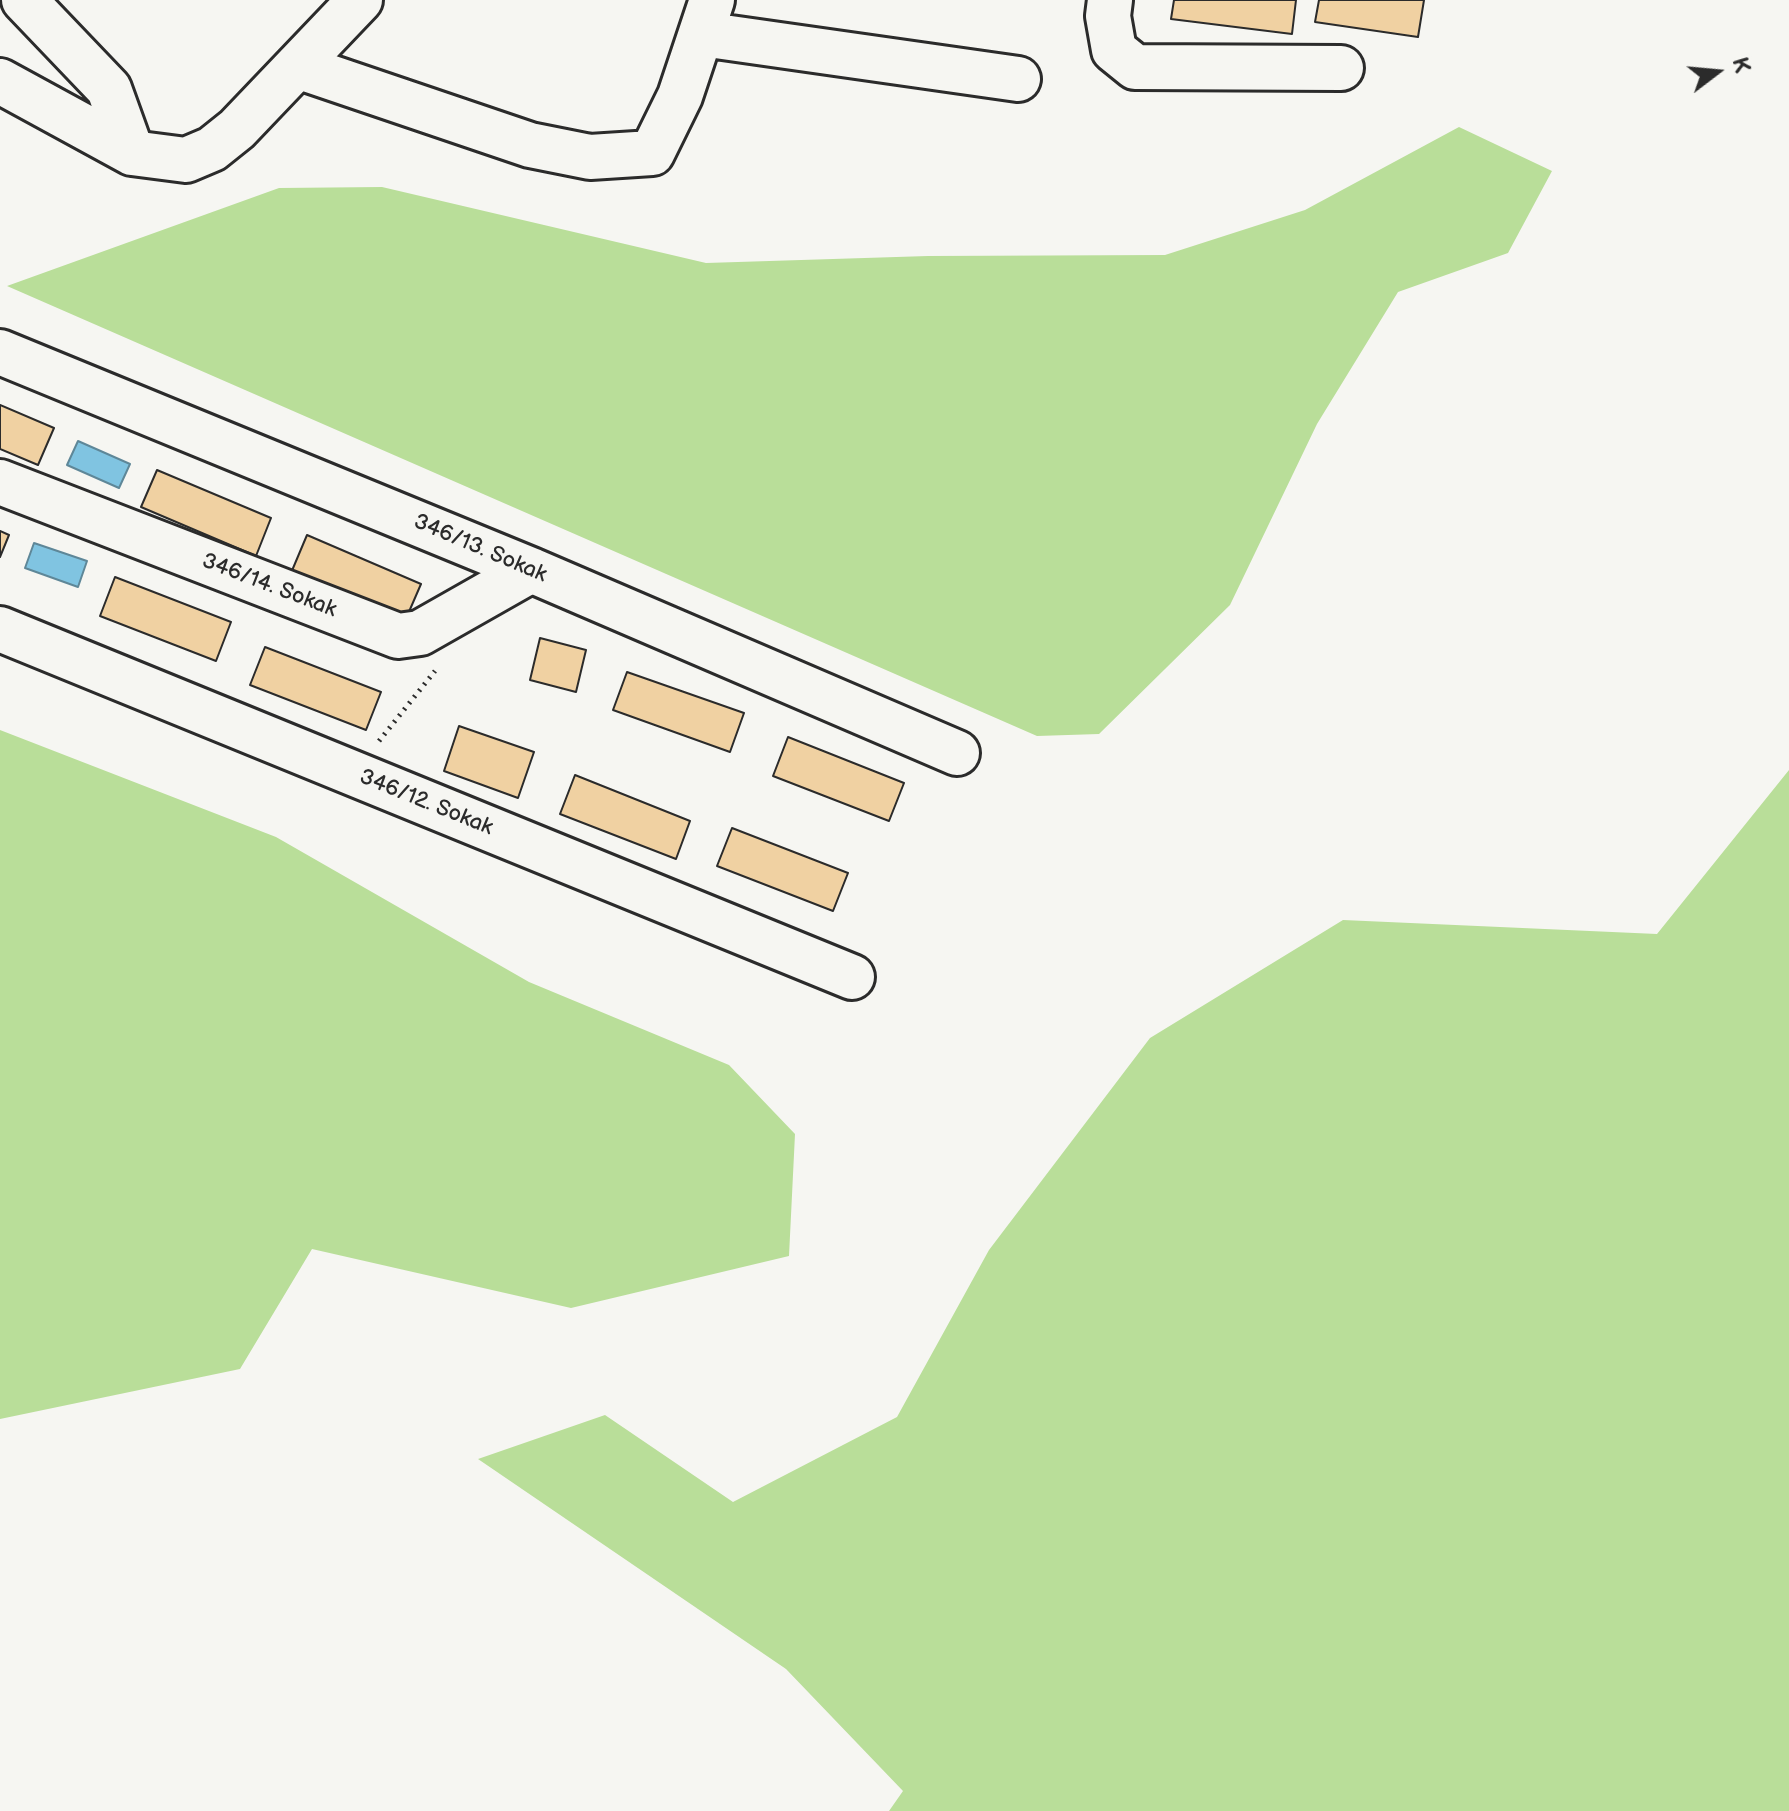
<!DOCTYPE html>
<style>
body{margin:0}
#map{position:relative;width:1789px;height:1811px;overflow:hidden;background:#f6f6f2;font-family:"Balsamiq Sans",sans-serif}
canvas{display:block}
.north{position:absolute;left:1677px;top:32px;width:80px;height:80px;-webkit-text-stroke:6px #f6f6f2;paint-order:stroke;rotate:74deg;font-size:22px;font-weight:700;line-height:32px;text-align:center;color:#2b2b2b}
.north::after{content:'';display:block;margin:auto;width:28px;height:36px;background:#2b2b2b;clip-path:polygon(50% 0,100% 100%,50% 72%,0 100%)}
</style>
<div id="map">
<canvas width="1789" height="1811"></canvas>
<div class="north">K</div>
</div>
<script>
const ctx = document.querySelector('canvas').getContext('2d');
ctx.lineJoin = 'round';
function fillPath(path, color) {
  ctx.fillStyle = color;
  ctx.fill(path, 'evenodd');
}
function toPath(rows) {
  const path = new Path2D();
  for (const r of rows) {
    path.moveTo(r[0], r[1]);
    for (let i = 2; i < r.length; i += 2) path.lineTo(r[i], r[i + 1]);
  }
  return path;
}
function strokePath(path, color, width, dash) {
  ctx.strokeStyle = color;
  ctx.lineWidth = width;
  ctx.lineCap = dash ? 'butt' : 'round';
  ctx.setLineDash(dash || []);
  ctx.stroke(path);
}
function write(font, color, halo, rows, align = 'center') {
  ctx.font = font + ' "Balsamiq Sans",sans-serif';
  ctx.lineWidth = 6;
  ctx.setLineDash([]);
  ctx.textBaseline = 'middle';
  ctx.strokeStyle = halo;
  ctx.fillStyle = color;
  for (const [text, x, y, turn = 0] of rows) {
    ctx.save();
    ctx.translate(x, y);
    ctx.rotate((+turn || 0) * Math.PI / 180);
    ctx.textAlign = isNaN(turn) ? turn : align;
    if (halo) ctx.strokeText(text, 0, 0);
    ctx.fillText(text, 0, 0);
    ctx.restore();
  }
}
fillPath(toPath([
 [1459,127,1552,171,1508,253,1398,292,1317,424,1230,605,1099,734,1037,736,7,286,279,188,382,187,706,263,928,256,1165,255,1305,210],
 [0,730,276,837,529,982,729,1065,795,1134,789,1256,571,1308,312,1249,240,1369,0,1419],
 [1789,770,1789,1811,889,1811,903,1791,786,1669,478,1459,605,1415,733,1502,897,1417,989,1250,1150,1038,1343,920,1657,934]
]), '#b9de99');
const water = toPath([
 [78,441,130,464,119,488,67,465,78,441],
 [34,543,87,561,78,587,25,568,34,543]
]);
fillPath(water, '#80c4e1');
strokePath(water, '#5e8798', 2);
const building = toPath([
 [1174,0,1296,0,1292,34,1171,19,1174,0],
 [1319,0,1424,0,1418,37,1315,22,1319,0],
 [0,405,54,428,38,465,0,449,0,405],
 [157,470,271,518,256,556,141,507,157,470],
 [0,531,9,535,0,557,0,531],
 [307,535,421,584,405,621,291,573,307,535],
 [115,577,231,622,216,661,100,616,115,577],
 [540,638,586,650,576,692,530,680,540,638],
 [265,647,381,692,366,730,250,685,265,647],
 [627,672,744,713,730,752,613,710,627,672],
 [459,726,534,752,518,798,444,771,459,726],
 [788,737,904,783,889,821,773,776,788,737],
 [575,775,690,821,676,859,560,814,575,775],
 [732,828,848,873,833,911,717,866,732,828]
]);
fillPath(building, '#f0d1a2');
strokePath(building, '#2b2b2b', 2);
const minor = toPath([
 [24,0,109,89,132,153],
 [1110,0,1108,16,1114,50,1135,67,1341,68],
 [702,34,1018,79],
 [297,66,530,145,590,157,652,153,680,96,712,0],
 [0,81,132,153,186,160,212,149,237,129,360,0],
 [0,352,531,570,957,753],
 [0,482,398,636,420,633,531,570],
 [0,629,852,977]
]);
strokePath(minor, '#2b2b2b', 50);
strokePath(toPath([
 [379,741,435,671]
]), '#2b2b2b', 5, [2, 6]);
strokePath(minor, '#f6f6f2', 44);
write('22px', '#2b2b2b', '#f6f6f2', [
 ["346/13. Sokak",480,549,23],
 ["346/14. Sokak",269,586,21],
 ["346/12. Sokak",426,803,22]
]);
</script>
